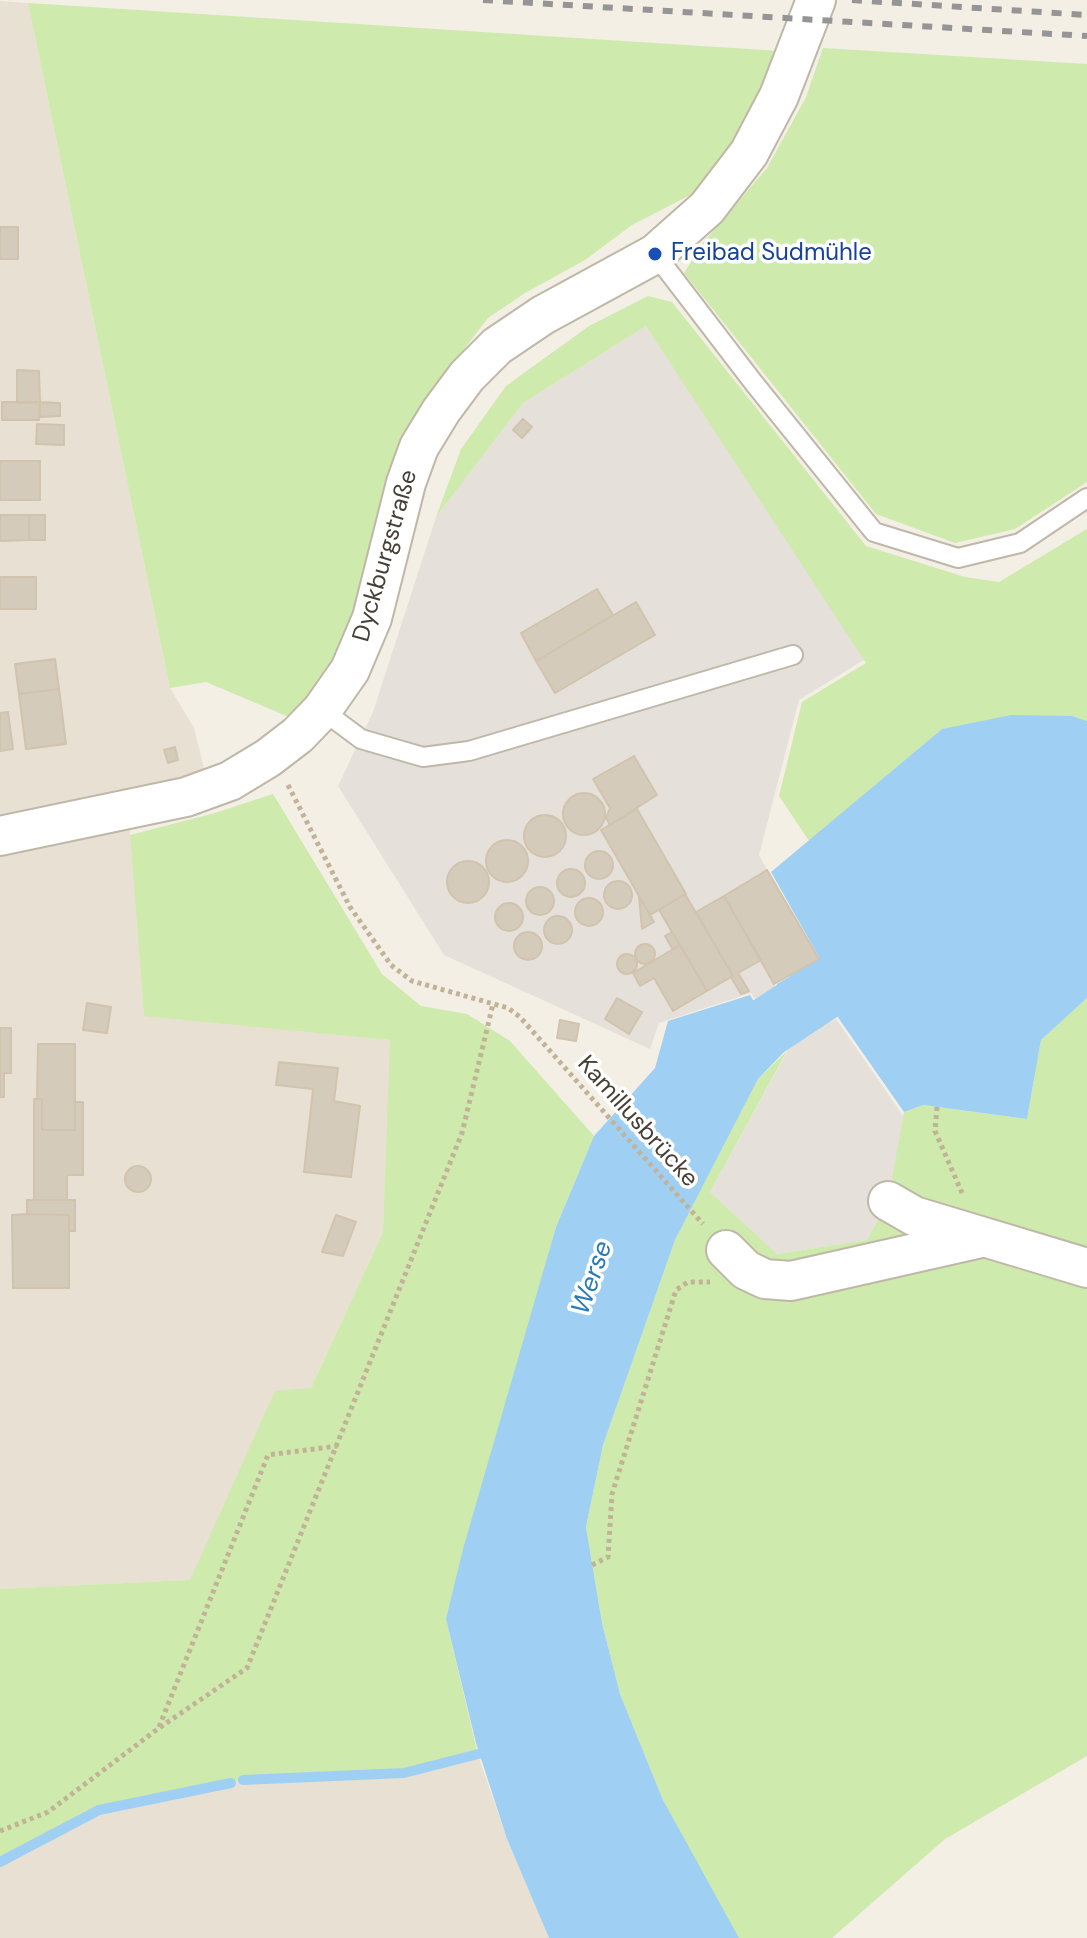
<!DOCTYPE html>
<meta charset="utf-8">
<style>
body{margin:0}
canvas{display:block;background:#f3efe5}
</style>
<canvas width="1087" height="1938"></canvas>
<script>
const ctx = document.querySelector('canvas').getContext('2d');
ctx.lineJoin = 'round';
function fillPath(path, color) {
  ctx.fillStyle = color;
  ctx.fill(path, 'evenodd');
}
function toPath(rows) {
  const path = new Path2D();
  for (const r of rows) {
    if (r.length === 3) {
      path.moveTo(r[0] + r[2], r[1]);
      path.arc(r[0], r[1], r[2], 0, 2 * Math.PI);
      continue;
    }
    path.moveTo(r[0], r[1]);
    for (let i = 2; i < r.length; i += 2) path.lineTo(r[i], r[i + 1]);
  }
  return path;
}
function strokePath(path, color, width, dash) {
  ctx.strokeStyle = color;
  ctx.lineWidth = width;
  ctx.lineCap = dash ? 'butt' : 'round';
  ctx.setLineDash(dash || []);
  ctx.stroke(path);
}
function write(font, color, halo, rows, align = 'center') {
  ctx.font = font + ' "DM Sans",sans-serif';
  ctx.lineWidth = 7;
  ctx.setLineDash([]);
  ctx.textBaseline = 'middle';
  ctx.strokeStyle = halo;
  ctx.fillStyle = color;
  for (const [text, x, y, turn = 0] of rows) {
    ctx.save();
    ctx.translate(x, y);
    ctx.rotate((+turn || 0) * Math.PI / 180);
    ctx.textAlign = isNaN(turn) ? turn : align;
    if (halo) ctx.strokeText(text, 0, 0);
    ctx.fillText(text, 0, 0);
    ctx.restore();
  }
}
fillPath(toPath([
 [0,1,28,3,170,688,194,728,205,772,127,793,144,1015,391,1040,383,1232,311,1388,231,1498,190,1580,0,1589],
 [478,1755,507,1839,549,1938,0,1938,0,1862,99,1810,243,1780,404,1772]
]), '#e8e1d3');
fillPath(toPath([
 [646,326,867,658,799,700,759,855,817,960,774,984,802,1036,836,1019,904,1117,888,1201,867,1240,777,1254,710,1192,787,1052,751,993,659,1023,650,1049,444,955,338,786,373,712,436,517,523,403]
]), '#e5e1da');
fillPath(toPath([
 [28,3,780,51,741,140,694,193,632,225,585,260,525,293,488,318,421,405,389,472,357,614,336,669,289,717,206,682,170,688],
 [823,48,1087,64,1087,482,1015,529,955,543,876,514,684,273,702,244,767,168,806,97],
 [648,296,672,302,866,546,965,577,999,582,1087,529,1087,721,1072,716,942,729,809,841,779,796,802,702,866,663,646,326,523,403,436,517,461,449,506,386,589,326],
 [273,794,382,974,421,1006,467,1014,510,1041,594,1136,556,1227,446,1619,478,1755,404,1772,243,1780,167,1794,99,1810,0,1862,0,1589,190,1580,275,1391,311,1388,383,1232,390,1040,144,1016,130,835,215,813],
 [1087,998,1087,1756,945,1839,832,1938,736,1938,663,1800,620,1694,602,1623,586,1527,603,1445,675,1240,758,1079,787,1051,710,1192,777,1254,867,1240,888,1201,904,1112,922,1105,1027,1119,1041,1040]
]), '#ceeaac');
fillPath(toPath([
 [1011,715,1072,716,1087,721,1087,998,1041,1040,1027,1119,923,1105,904,1112,837,1016,804,1034,777,984,820,959,771,872,942,729],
 [750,995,785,1051,758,1079,675,1240,603,1445,586,1527,602,1623,620,1694,663,1800,739,1938,549,1938,507,1839,476,1743,446,1619,463,1549,556,1227,594,1136,655,1068,668,1021]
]), '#9fd0f3');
strokePath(toPath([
 [243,1780,404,1773,490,1751],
 [0,1862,99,1810,231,1783]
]), '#9fd0f3', 10);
strokePath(toPath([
 [702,1075,707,1067,860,966]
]), '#9fd0f3', 60);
const building = toPath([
 [0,227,18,227,18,259,0,259,0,227],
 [17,370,39,371,40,402,17,403,17,370],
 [2,402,40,402,39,420,2,420,2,402],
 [40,402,60,403,60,416,40,417,40,402],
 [523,419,532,427,522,438,513,430,523,419],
 [37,424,64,425,64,445,36,444,37,424],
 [0,461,40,461,40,500,0,500,0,461],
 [0,515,29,515,29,540,0,541,0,515],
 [29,515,45,515,45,540,29,540,29,515],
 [0,577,36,577,36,609,0,609,0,577],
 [597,589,613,615,536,661,521,633,597,589],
 [636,602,655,635,555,693,536,661,636,602],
 [55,659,59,689,19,694,15,664,55,659],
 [59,689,66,744,26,749,19,694,59,689],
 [8,712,13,749,0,751,0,713,8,712],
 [175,747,178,760,168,763,164,750,175,747],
 [634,756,657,795,610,825,606,818,610,808,593,779,634,756],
 [584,814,21],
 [637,809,686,894,650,915,601,830,637,809],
 [545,836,21],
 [507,861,21],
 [599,865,14],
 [468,882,21],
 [571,883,14],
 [767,870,819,959,774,984,724,896,767,870],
 [618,895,14],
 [540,901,14],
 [685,894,733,976,707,991,659,910,685,894],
 [639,896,654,922,642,929,639,896],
 [724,896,761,960,738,973,749,991,741,994,731,977,733,976,696,912,724,896],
 [589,912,14],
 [509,917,14],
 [558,930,14],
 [528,946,14],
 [672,932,680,945,673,950,665,936,672,932],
 [645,954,10],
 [680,945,707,991,673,1011,654,978,640,986,633,973,680,945],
 [627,964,10],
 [617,998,642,1012,629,1034,605,1019,617,998],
 [87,1003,111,1007,107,1033,83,1030,87,1003],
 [560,1020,579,1024,576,1041,557,1038,560,1020],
 [0,1028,11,1028,11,1073,4,1073,4,1097,0,1097,0,1028],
 [38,1044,75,1044,75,1130,42,1130,42,1099,37,1099,38,1044],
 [279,1062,338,1068,334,1101,360,1106,351,1177,304,1172,313,1089,276,1085,279,1062],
 [34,1099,42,1099,42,1130,75,1130,75,1102,83,1102,83,1175,67,1175,67,1200,34,1200,34,1099],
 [138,1179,13],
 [27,1200,75,1200,75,1231,69,1231,69,1215,27,1214,27,1200],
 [27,1214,69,1215,69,1288,13,1288,12,1215,27,1214],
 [336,1215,356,1222,343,1256,322,1252,336,1215]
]);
fillPath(building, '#d5cbba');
strokePath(building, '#d1c3ad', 2);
const lane = toPath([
 [655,254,753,382,874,532,958,558,1020,543,1087,498],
 [322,710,361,739,423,757,469,751,793,655]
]);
const street = toPath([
 [0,836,186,797,230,781,268,758,298,735,322,710,350,670,372,618,406,483,419,447,441,411,467,376,497,346,543,315,655,254,707,208,749,153,779,96,816,0],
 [888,1201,914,1216,934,1222,1087,1268],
 [726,1250,746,1270,765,1279,791,1281,981,1238]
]);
strokePath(lane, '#bfb7a8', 22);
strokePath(street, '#bfb7a8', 42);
strokePath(toPath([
 [288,785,350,907,391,965,412,981,508,1008,520,1017,703,1224],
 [937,1107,935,1131,962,1193],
 [592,1565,608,1557,612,1494,676,1290,688,1282,710,1282],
 [159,1727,268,1455,337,1446],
 [0,1831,48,1812,159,1728,247,1668,462,1133,493,1004]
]), '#c2b398', 5, [4, 4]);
strokePath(lane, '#fff', 18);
strokePath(street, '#fff', 38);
strokePath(toPath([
 [483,0,1087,36],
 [852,0,1087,15]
]), '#959595', 6, [10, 10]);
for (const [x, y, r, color] of [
 [655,254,8,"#1a4fb4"]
]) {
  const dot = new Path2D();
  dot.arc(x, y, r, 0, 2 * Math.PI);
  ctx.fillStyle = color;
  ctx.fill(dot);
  strokePath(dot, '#fff', 3);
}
write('24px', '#164399', '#fff', [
 ["Freibad Sudmühle",671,254]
], 'left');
write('24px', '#463f35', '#fff', [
 ["Dyckburgstraße",386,556,-74],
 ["Kamillusbrücke",637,1122,48]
]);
write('italic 26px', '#297bb6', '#fff', [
 ["Werse",593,1278,-71]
]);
</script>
